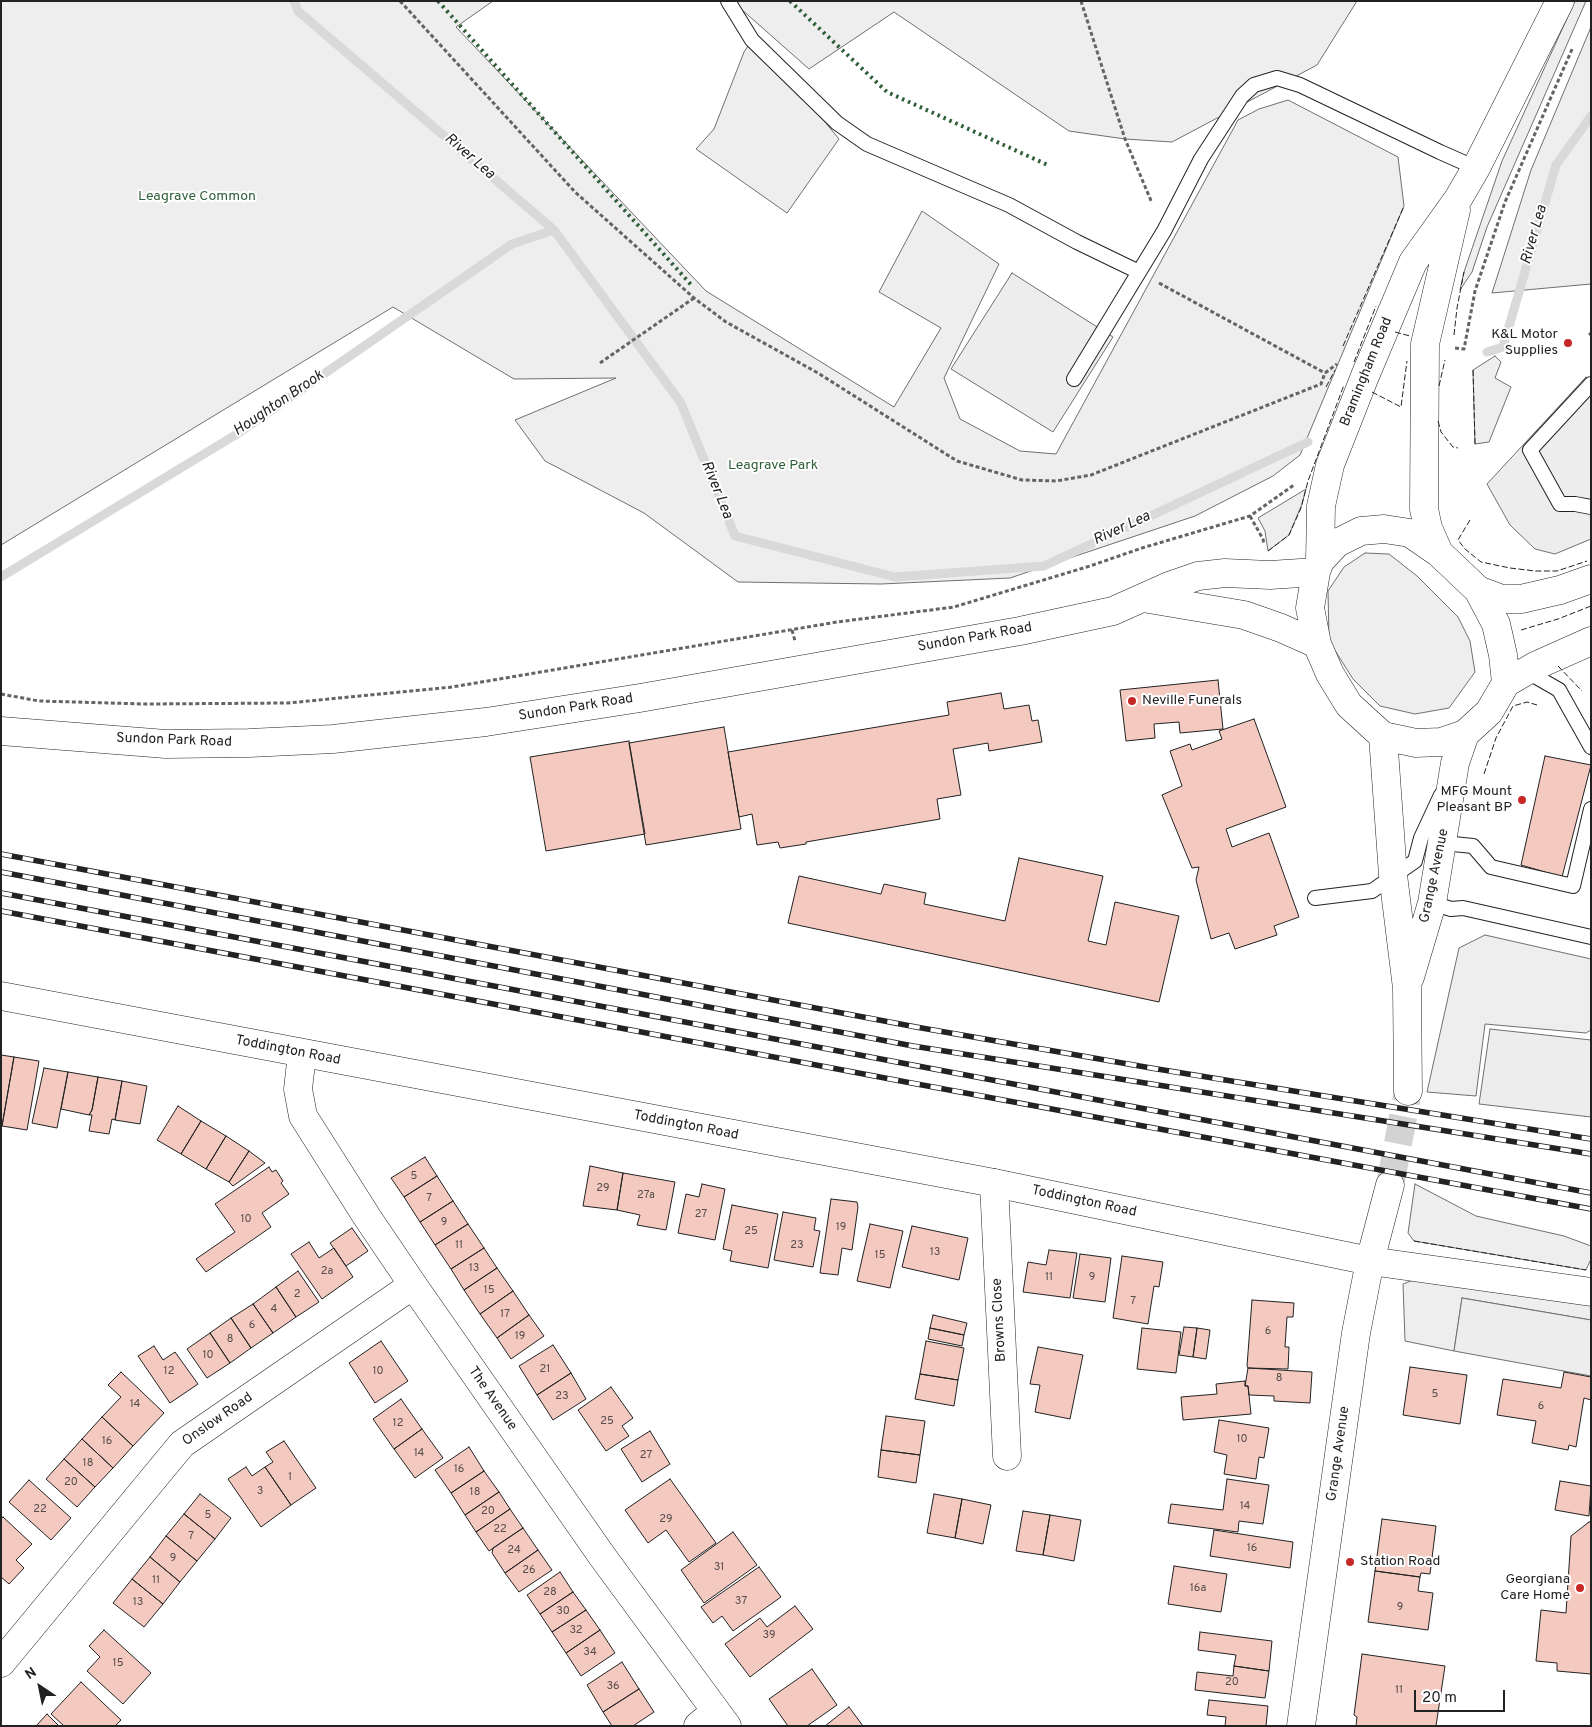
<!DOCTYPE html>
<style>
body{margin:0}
#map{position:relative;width:1592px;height:1727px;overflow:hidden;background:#fff;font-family:Overpass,sans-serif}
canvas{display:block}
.frame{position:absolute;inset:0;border:2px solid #222;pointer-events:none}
.north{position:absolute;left:15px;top:1662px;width:50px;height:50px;-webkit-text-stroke:4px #fff;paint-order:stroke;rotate:326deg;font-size:14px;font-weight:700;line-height:20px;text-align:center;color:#222}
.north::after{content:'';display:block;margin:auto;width:18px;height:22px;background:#222;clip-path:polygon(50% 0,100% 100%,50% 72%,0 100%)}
.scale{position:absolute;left:1414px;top:1690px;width:91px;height:22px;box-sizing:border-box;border:2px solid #222;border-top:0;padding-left:6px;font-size:15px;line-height:18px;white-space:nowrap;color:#222;-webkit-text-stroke:4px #fff;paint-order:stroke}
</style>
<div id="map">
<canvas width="1592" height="1727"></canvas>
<div class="frame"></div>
<div class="north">N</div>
<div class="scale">20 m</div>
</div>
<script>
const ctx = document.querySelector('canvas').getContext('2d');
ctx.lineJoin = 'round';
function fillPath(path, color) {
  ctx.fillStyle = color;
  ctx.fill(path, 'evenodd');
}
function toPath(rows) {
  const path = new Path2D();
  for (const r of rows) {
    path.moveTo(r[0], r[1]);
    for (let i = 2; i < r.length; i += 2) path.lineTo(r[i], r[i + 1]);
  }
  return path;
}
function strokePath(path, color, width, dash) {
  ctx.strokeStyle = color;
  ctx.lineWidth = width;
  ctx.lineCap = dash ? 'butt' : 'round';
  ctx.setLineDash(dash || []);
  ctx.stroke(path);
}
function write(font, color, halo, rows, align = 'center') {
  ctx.font = font + ' Overpass,sans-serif';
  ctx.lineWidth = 4;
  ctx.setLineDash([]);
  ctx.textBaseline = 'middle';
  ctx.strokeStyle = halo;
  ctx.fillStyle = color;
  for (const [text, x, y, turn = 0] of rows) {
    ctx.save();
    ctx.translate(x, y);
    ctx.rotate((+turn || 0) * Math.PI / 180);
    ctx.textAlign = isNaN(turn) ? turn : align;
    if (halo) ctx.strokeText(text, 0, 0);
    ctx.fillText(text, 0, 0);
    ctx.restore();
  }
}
const green = toPath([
 [1,1,493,1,456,27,706,291,894,407,941,328,879,292,922,211,999,264,944,378,960,419,1020,451,1056,454,1238,120,1259,109,1288,100,1398,157,1404,206,1300,455,1273,476,1195,516,1010,578,881,584,738,582,644,513,545,461,515,420,616,378,514,379,393,307,1,545,1,1],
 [732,1,1357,1,1317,65,1172,142,1125,139,1069,131,894,12,809,69,732,1],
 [1575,1,1586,1,1487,227,1472,272,1460,290,1464,272,1502,161,1575,1],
 [1591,27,1591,284,1492,293,1531,170,1591,27],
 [748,46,802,94,839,139,787,213,696,149,714,129,744,52,748,46],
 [1495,356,1501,362,1495,378,1511,387,1489,442,1475,444,1473,370,1495,356],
 [1306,489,1302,504,1289,535,1268,551,1265,531,1258,518,1306,489],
 [1365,553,1389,554,1417,576,1458,617,1470,641,1475,672,1449,708,1415,714,1380,706,1353,679,1329,641,1328,591,1344,567,1365,553],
 [1485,935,1591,959,1591,1030,1586,1033,1485,1024,1476,1096,1427,1092,1459,948,1485,935],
 [1415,1184,1476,1216,1564,1236,1591,1246,1591,1259,1586,1270,1414,1241,1408,1233,1415,1184],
 [1428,1274,1591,1303,1591,1320,1462,1298,1454,1351,1405,1341,1403,1284,1428,1274]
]);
fillPath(green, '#eee');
strokePath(green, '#6f6f6f', 1);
const parking = toPath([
 [1012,273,1113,337,1053,432,951,369,1012,273],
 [1586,377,1591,383,1591,539,1555,554,1535,549,1510,525,1487,484,1586,377],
 [1490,1029,1591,1040,1591,1117,1479,1104,1490,1029],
 [1462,1298,1591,1320,1591,1376,1454,1351,1462,1298]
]);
fillPath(parking, '#ededed');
strokePath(parking, '#6f6f6f', 1);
strokePath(toPath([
 [294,1,298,11,554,230,681,403,735,536,895,577,1044,566,1308,442],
 [1487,352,1503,347,1556,165,1591,116],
 [1,577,237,434,512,244,554,230]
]), '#d9d9d9', 9);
const building = toPath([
 [1218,680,1223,729,1180,733,1179,722,1154,724,1155,738,1126,741,1120,690,1218,680],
 [1001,693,1004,709,1029,705,1032,721,1038,720,1042,742,989,751,988,743,953,749,961,795,937,799,940,819,806,842,806,844,780,848,778,842,757,845,752,814,739,817,728,752,949,715,947,702,1001,693],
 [1254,719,1286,807,1226,829,1232,847,1269,833,1299,917,1274,926,1277,935,1235,949,1229,933,1211,939,1196,880,1199,867,1192,868,1162,795,1182,786,1170,751,1190,744,1192,750,1222,739,1219,731,1254,719],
 [724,727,741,829,646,845,629,743,724,727],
 [629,741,645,834,546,851,530,757,629,741],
 [1545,756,1591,765,1562,877,1521,865,1545,756],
 [1019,858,1103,876,1088,941,1106,945,1115,902,1179,916,1159,1002,788,923,799,876,881,894,884,884,926,893,924,904,1005,921,1019,858],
 [1,1055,14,1057,2,1126,1,1126,1,1055],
 [14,1057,39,1061,27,1130,2,1126,14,1057],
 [44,1068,68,1072,57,1128,32,1123,44,1068],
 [68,1072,98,1077,92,1110,89,1115,61,1109,68,1072],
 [98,1077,122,1081,115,1120,112,1119,109,1134,89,1131,92,1115,89,1115,92,1110,98,1077],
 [122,1081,147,1086,140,1124,115,1120,122,1081],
 [178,1106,201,1121,181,1154,157,1140,178,1106],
 [201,1121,226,1136,206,1169,181,1154,201,1121],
 [226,1136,249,1151,229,1182,206,1169,226,1136],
 [249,1151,265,1163,233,1186,229,1182,249,1151],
 [425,1157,437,1176,404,1197,391,1178,425,1157],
 [590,1166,623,1173,617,1210,583,1206,590,1166],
 [269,1167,272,1172,276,1170,283,1181,281,1183,289,1194,262,1213,271,1227,206,1272,196,1259,235,1232,215,1204,269,1167],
 [623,1173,675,1182,666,1230,637,1225,640,1215,617,1210,623,1173],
 [437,1176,453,1201,420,1222,404,1197,437,1176],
 [702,1184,725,1189,715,1240,678,1233,686,1194,699,1197,702,1184],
 [831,1199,857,1202,858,1207,852,1250,842,1248,838,1275,820,1273,831,1199],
 [453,1201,468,1224,435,1245,420,1222,453,1201],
 [732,1205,778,1214,768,1268,730,1261,732,1251,723,1249,732,1205],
 [783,1212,816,1218,814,1230,820,1231,813,1267,774,1260,783,1212],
 [468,1224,484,1248,451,1269,435,1245,468,1224],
 [870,1224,903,1231,890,1288,857,1281,870,1224],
 [912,1226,968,1238,959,1280,902,1267,912,1226],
 [352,1228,368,1251,346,1266,330,1243,352,1228],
 [309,1242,319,1258,334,1248,353,1277,322,1299,291,1254,309,1242],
 [484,1248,497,1268,464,1290,451,1269,484,1248],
 [1049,1250,1077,1253,1070,1298,1023,1292,1028,1262,1046,1265,1049,1250],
 [1080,1254,1111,1258,1105,1302,1073,1298,1080,1254],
 [1122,1256,1163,1262,1159,1287,1154,1286,1148,1324,1113,1318,1122,1256],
 [497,1268,513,1291,480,1314,464,1290,497,1268],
 [298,1271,319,1302,296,1317,276,1287,298,1271],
 [276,1287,296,1317,273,1333,253,1304,276,1287],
 [513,1291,529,1315,497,1338,480,1314,513,1291],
 [1252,1300,1294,1303,1293,1317,1287,1317,1285,1347,1289,1347,1288,1369,1248,1368,1247,1366,1252,1300],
 [253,1304,273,1333,251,1348,231,1318,253,1304],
 [529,1315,544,1336,511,1359,497,1338,529,1315],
 [933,1315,967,1323,964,1335,930,1328,933,1315],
 [231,1318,251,1348,230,1363,210,1333,231,1318],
 [1184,1327,1197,1328,1193,1357,1179,1355,1184,1327],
 [930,1328,964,1335,962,1346,928,1339,930,1328],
 [1142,1328,1181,1332,1176,1373,1137,1369,1142,1328],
 [1197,1328,1210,1330,1206,1359,1193,1357,1197,1328],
 [210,1333,230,1363,207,1378,187,1349,210,1333],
 [381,1341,408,1381,375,1403,349,1363,381,1341],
 [926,1341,964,1348,958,1380,920,1374,926,1341],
 [553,1345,571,1373,537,1395,519,1366,553,1345],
 [154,1346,163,1360,175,1352,198,1384,170,1403,138,1356,154,1346],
 [1038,1347,1083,1355,1070,1419,1035,1412,1040,1385,1030,1384,1038,1347],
 [1410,1367,1467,1375,1460,1424,1403,1415,1410,1367],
 [1248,1368,1312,1372,1310,1403,1274,1401,1274,1396,1249,1395,1248,1386,1245,1386,1248,1368],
 [121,1372,164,1413,133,1446,102,1417,121,1397,108,1385,121,1372],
 [1564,1372,1591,1377,1591,1400,1584,1398,1576,1447,1569,1445,1568,1450,1532,1443,1536,1421,1497,1415,1503,1379,1561,1388,1564,1372],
 [571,1373,586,1399,553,1420,537,1395,571,1373],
 [920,1374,958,1380,954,1406,915,1399,920,1374],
 [1245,1381,1245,1386,1248,1386,1251,1414,1183,1420,1181,1397,1217,1394,1216,1384,1245,1381],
 [611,1387,633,1418,622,1426,629,1436,606,1451,578,1410,611,1387],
 [401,1399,422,1429,394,1449,373,1419,401,1399],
 [886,1416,925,1421,920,1455,881,1450,886,1416],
 [102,1417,133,1446,113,1468,82,1439,102,1417],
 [1219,1420,1269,1428,1264,1458,1259,1457,1256,1479,1224,1474,1227,1455,1214,1452,1219,1420],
 [422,1429,443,1458,415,1478,394,1449,422,1429],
 [650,1431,670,1464,642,1482,621,1449,650,1431],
 [82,1439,113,1468,95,1487,64,1459,82,1439],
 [284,1441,316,1488,291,1505,265,1467,273,1462,266,1452,284,1441],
 [469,1447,484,1471,451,1493,435,1470,469,1447],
 [881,1450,920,1455,916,1483,878,1477,881,1450],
 [64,1459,95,1487,77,1507,46,1479,64,1459],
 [246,1467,252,1476,265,1467,291,1505,261,1527,228,1479,246,1467],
 [484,1471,499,1492,465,1515,451,1493,484,1471],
 [670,1479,716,1543,689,1562,666,1530,648,1543,625,1510,670,1479],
 [1227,1479,1269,1485,1263,1524,1239,1521,1238,1532,1168,1523,1171,1504,1223,1510,1227,1479],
 [29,1480,71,1518,51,1540,9,1502,29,1480],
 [1560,1481,1591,1486,1589,1516,1555,1510,1560,1481],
 [499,1492,510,1509,476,1532,465,1515,499,1492],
 [200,1494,231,1518,215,1539,184,1514,200,1494],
 [934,1494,962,1499,955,1538,927,1533,934,1494],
 [962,1499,991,1505,983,1544,955,1538,962,1499],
 [510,1509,523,1528,489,1551,476,1532,510,1509],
 [1023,1511,1050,1515,1043,1555,1016,1551,1023,1511],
 [184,1514,215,1539,197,1561,166,1536,184,1514],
 [1050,1515,1081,1520,1074,1561,1043,1555,1050,1515],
 [3,1517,32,1544,16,1560,24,1568,9,1584,1,1577,1,1519,3,1517],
 [1382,1519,1436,1526,1430,1574,1421,1573,1420,1577,1375,1571,1382,1519],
 [1589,1522,1591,1522,1591,1674,1557,1671,1557,1663,1536,1661,1541,1610,1566,1613,1571,1536,1589,1522],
 [523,1528,538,1550,505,1573,492,1553,493,1548,523,1528],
 [1214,1530,1293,1542,1290,1568,1210,1556,1214,1530],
 [733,1532,757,1565,704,1603,681,1570,733,1532],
 [166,1536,197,1561,180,1582,150,1557,166,1536],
 [538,1550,552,1570,519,1592,505,1573,538,1550],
 [150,1557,180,1582,163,1604,132,1579,150,1557],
 [1174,1566,1227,1574,1221,1612,1168,1604,1174,1566],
 [759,1567,781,1597,733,1631,722,1616,713,1623,701,1607,759,1567],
 [1375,1571,1420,1577,1418,1591,1433,1593,1428,1630,1368,1622,1375,1571],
 [560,1572,573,1592,540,1614,527,1595,560,1572],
 [132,1579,163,1604,144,1627,113,1603,132,1579],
 [573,1592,586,1610,552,1632,540,1614,573,1592],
 [795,1606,813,1629,750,1677,725,1644,760,1618,767,1627,795,1606],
 [586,1610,600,1630,566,1653,552,1632,586,1610],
 [104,1630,151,1673,123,1704,87,1671,100,1657,89,1646,104,1630],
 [600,1630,615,1653,581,1676,566,1653,600,1630],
 [1200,1632,1272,1641,1269,1671,1234,1666,1236,1655,1198,1650,1200,1632],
 [1362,1654,1445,1666,1436,1726,1356,1726,1357,1717,1354,1715,1362,1654],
 [622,1662,639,1689,603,1712,587,1685,622,1662],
 [1234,1666,1269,1671,1265,1698,1195,1690,1197,1672,1233,1676,1234,1666],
 [812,1669,837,1705,807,1726,788,1726,769,1699,812,1669],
 [81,1682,121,1720,115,1726,64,1726,51,1714,81,1682],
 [639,1689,654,1712,633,1726,612,1726,603,1712,639,1689],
 [1209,1700,1268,1706,1266,1726,1225,1726,1226,1717,1207,1715,1209,1700],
 [849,1707,863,1726,825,1726,849,1707],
 [47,1714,59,1726,36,1726,47,1714]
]);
fillPath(building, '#f3c9c0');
strokePath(building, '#222', 1);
strokePath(toPath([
 [1390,1185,1408,1091]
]), '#d3d3d3', 28, [28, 14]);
const lane = toPath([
 [728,1,752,40,837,123,867,144,1009,205,1077,242,1139,272,1164,231,1201,159,1242,96,1254,85,1277,78,1300,85,1440,152,1476,168],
 [1074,379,1139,272],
 [1591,384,1530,450,1560,504,1575,504,1591,507],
 [1526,671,1559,690,1591,747],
 [1443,843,1473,846,1491,867,1573,886,1591,809],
 [1315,898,1372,891,1415,861,1421,838,1441,795],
 [1432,903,1451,909,1463,908,1591,937]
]);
const street = toPath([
 [302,1054,298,1089,303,1116,367,1217,413,1285,602,1556,727,1726],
 [994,1183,1007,1456],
 [1370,1261,1591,1292],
 [1,1663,182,1444,413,1285],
 [698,1726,716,1711]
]);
const secondary = toPath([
 [1384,529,1410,533,1439,553,1478,590,1496,624,1503,655,1506,683,1489,712,1465,734,1441,742,1416,743,1383,736,1349,705,1330,674,1317,644,1310,608,1316,572,1320,561,1337,543,1361,531,1384,529],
 [1439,553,1428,528,1424,509,1425,344,1456,210],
 [1320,561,1321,506,1330,465,1365,376,1413,262,1458,199,1476,168,1560,1],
 [1478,590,1502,599,1521,599,1560,590,1591,579],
 [1143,598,1244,615,1281,628,1317,644],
 [1506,683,1535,666,1591,641],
 [1,731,166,744,249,743,333,739,486,722,640,698,1020,631,1113,611,1169,586,1198,576,1225,573,1270,575,1316,572],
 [1383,736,1393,875,1407,988,1408,1091],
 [1410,977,1432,903,1455,763,1465,734],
 [1,996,994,1183,1370,1261],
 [1301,1726,1356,1333,1370,1261,1390,1185]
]);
strokePath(lane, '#222', 16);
strokePath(street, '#222', 29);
strokePath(secondary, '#222', 29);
strokePath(toPath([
 [400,1,575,192,694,298,726,322,818,373,957,461,1022,480,1056,481,1091,475,1321,384,1325,373,1337,364],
 [1081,1,1125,139,1152,203],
 [1159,283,1325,373],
 [1589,335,1591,333],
 [1455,348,1464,349,1475,291,1505,202,1573,47],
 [600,363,694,298],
 [1250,516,1263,539,1264,545],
 [792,630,795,641],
 [1,694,39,701,145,704,288,703,452,687,837,622,954,607,1090,566,1142,548,1250,516,1294,485]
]), '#646464', 3, [4, 2.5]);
strokePath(lane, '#fff', 14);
strokePath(street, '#fff', 28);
strokePath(secondary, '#fff', 28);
const rail = toPath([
 [1,854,916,1027,1151,1068,1591,1139],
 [1,872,913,1046,1591,1154],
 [1,893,1591,1193],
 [1,911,906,1082,1591,1209]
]);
strokePath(rail, '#222', 5.5);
strokePath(rail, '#fff', 4, [11]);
strokePath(toPath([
 [438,1,693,287],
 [790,1,887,92,1050,166]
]), '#2f5e38', 4, [2.5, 4]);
strokePath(toPath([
 [1395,332,1410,336],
 [1454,335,1457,308,1464,272],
 [1343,346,1404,206],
 [1354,362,1376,306],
 [1473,370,1475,444],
 [1439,386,1445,360],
 [1326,387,1335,370],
 [1372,392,1401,407,1407,361],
 [1438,421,1441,432,1453,447,1458,448],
 [1470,520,1458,540,1465,549,1481,562,1510,568,1535,571,1557,571,1587,561],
 [1268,551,1289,535,1301,508,1308,481,1344,385],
 [1521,630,1558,619,1591,606],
 [1558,666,1582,691],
 [1484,774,1496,738,1513,706,1527,702,1537,705],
 [1414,1241,1586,1270]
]), '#222', 1, [6, 2.5]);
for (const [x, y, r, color] of [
 [1568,343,5,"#c62828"],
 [1132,701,5,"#c62828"],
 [1522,800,5,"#c62828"],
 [1350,1562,5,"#c62828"],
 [1580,1588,5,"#c62828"]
]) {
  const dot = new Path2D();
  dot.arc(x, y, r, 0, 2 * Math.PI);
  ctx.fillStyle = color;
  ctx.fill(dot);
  strokePath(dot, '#fff', 2);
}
write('11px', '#564c4a', null, [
 ["5",414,1177],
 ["29",603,1189],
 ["27a",646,1196],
 ["7",429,1199],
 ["27",701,1215],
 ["10",246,1220],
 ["9",444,1223],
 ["19",841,1228],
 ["25",751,1232],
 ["11",459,1246],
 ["23",797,1246],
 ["13",935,1253],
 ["15",880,1256],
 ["13",474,1269],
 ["2a",327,1272],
 ["11",1049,1278],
 ["9",1092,1278],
 ["15",489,1291],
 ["2",297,1295],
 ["7",1133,1302],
 ["4",274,1310],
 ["17",505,1315],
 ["6",252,1326],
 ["6",1268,1332],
 ["19",520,1337],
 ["8",230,1340],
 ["10",208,1356],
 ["21",545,1370],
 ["12",169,1372],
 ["10",378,1372],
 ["8",1279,1379],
 ["5",1435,1395],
 ["23",562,1397],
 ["14",135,1405],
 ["6",1541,1407],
 ["25",607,1422],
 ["12",398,1424],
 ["10",1242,1440],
 ["16",107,1442],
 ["14",419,1454],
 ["27",646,1456],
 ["18",88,1464],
 ["16",459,1470],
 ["1",290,1478],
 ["20",71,1483],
 ["3",260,1492],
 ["18",475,1493],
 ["14",1245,1507],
 ["22",40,1510],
 ["20",488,1512],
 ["5",208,1516],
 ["29",666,1520],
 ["22",500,1530],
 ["7",191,1537],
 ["16",1252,1549],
 ["24",514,1551],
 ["9",173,1559],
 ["31",719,1568],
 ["26",529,1571],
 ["11",156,1581],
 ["16a",1198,1589],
 ["28",550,1593],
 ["37",741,1602],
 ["13",138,1603],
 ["9",1400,1608],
 ["30",563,1612],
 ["32",576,1631],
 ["39",769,1636],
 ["34",590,1653],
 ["15",118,1664],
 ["20",1232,1683],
 ["36",613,1687],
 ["11",1399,1691]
]);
write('14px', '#2f5e38', '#fff', [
 ["Leagrave Common",197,197],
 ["Leagrave Park",773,466]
]);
write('14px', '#222', '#fff', [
 ["K&L Motor",1558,335],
 ["Supplies",1558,351],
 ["Neville Funerals",1142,701,"left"],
 ["MFG Mount",1512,792],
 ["Pleasant BP",1512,808],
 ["Station Road",1360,1562,"left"],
 ["Georgiana",1570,1580],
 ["Care Home",1570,1596]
], 'right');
write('14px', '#222', '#fff', [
 ["Bramingham Road",1367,372,-68],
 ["Sundon Park Road",975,638,-10],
 ["Sundon Park Road",576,708,-9],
 ["Sundon Park Road",174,741,2],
 ["Grange Avenue",1435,876,-78],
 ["Toddington Road",288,1051,11],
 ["Toddington Road",686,1126,11],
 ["Toddington Road",1084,1202,12],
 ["Browns Close",1000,1320,-93],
 ["The Avenue",492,1399,55],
 ["Onslow Road",218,1420,-35],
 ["Grange Avenue",1339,1454,-82]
]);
write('italic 15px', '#222', '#fff', [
 ["River Lea",469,157,41],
 ["River Lea",1535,235,-74],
 ["Houghton Brook",279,404,-34],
 ["River Lea",716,490,68],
 ["River Lea",1122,529,-25]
]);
</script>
